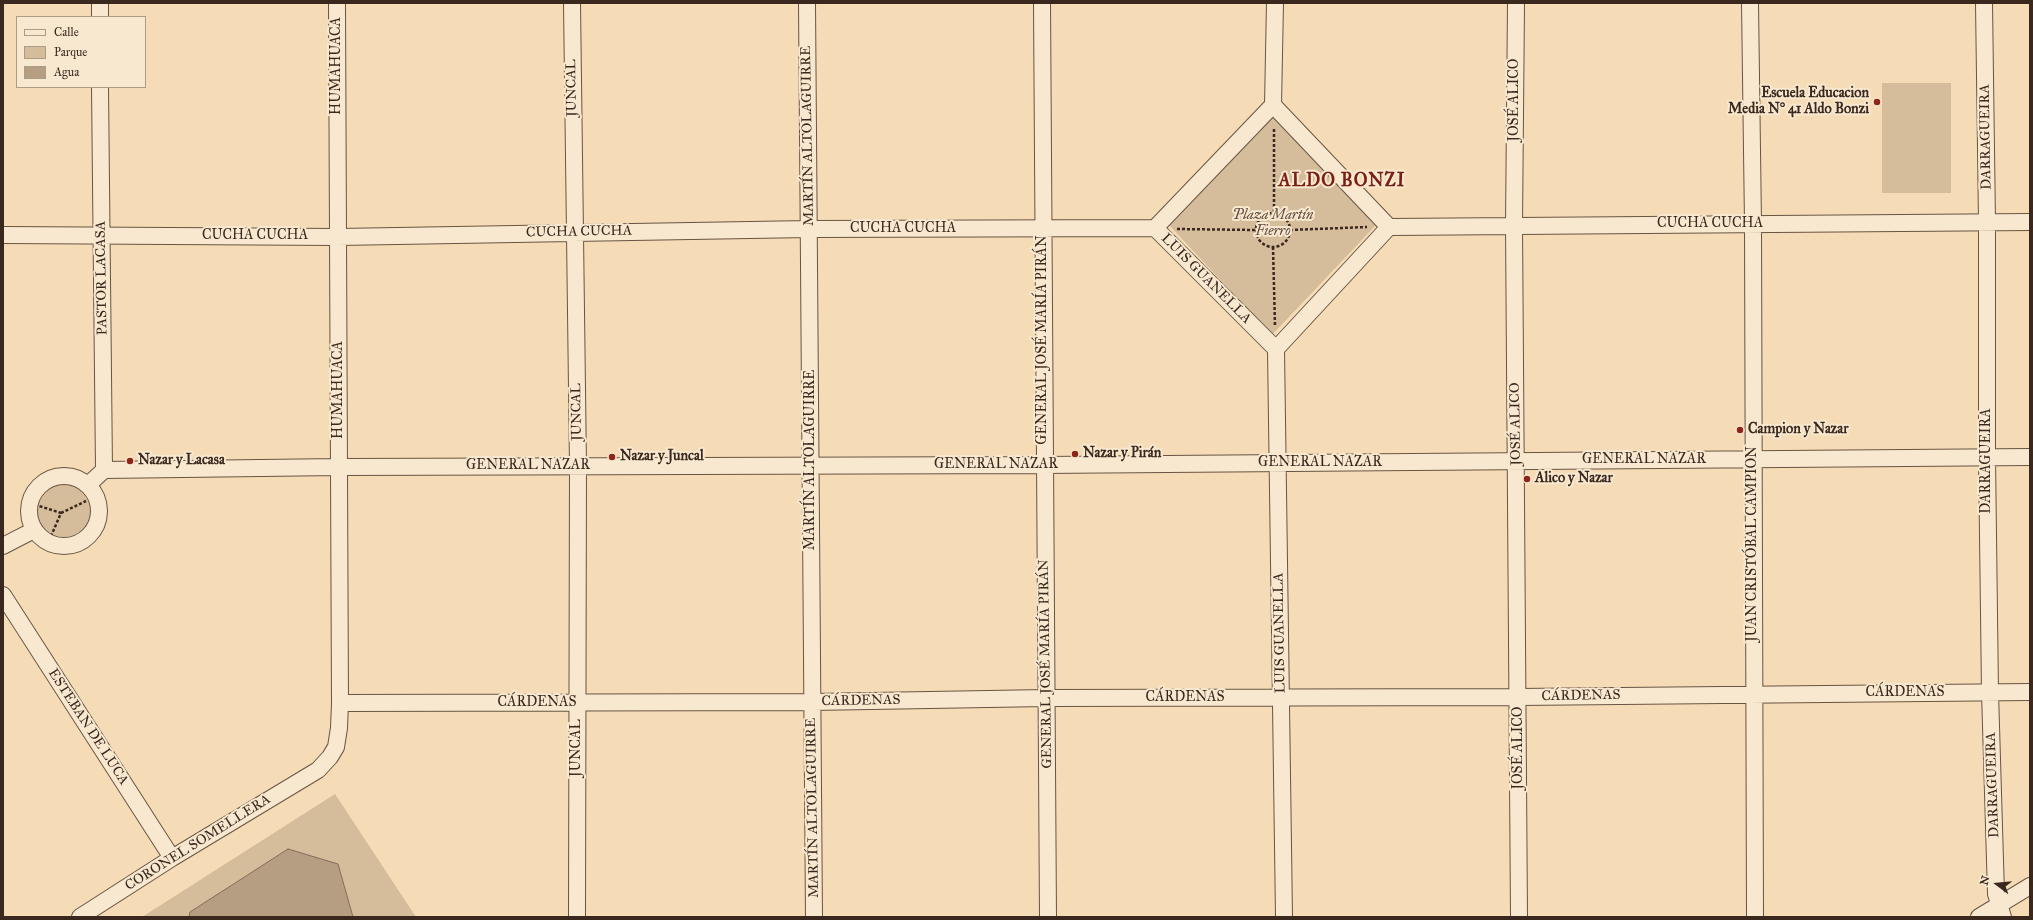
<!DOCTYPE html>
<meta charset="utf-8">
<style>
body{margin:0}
#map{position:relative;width:2033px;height:920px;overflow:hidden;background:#f5dcb6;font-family:"IM FELL Great Primer",serif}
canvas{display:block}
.frame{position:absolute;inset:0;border:4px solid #3a271d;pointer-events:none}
.legend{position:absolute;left:16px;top:16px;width:130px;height:72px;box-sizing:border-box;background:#f8e8d0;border:1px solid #ac9b88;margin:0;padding:5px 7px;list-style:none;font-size:12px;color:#3a271d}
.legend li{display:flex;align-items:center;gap:8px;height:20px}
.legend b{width:20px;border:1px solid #ac9b88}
.north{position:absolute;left:1977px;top:864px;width:40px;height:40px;-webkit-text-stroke:3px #f8e8d0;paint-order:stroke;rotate:286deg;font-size:11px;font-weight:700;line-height:16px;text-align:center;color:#3a271d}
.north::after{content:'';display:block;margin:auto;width:14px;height:18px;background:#3a271d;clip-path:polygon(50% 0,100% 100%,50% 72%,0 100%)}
</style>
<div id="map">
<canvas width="2033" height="920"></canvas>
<div class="frame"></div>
<ul class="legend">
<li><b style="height:5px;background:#f8e8d0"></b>Calle</li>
<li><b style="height:11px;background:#d5bd9c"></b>Parque</li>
<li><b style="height:11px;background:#b59e82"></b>Agua</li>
</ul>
<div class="north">N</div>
</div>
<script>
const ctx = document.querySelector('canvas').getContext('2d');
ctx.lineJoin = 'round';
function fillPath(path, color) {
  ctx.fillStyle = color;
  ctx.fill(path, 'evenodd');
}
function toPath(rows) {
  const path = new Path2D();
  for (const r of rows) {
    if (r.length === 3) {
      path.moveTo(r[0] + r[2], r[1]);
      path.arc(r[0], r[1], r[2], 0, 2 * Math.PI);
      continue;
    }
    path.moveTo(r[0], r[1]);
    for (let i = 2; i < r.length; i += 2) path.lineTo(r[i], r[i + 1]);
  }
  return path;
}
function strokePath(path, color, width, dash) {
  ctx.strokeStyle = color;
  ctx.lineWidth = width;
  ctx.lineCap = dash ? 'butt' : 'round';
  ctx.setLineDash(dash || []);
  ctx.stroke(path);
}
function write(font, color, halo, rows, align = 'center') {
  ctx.font = font + ' "IM FELL Great Primer",serif';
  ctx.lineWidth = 4;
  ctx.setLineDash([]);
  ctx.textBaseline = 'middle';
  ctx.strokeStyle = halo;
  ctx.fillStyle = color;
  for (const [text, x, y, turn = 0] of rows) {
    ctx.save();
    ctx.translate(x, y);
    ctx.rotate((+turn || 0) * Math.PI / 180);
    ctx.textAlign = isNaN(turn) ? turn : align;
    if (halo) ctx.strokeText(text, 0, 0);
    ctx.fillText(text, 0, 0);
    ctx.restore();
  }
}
fillPath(toPath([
 [1882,83,1951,83,1951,193,1882,193],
 [1273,116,1377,224,1272,335,1168,224],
 [64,512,29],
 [335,794,416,917,142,917]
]), '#d5bd9c');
const water = toPath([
 [288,849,338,864,353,917,189,917,190,912,288,849]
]);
fillPath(water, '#b59e82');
strokePath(water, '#846e5a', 1);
const minor = toPath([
 [100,3,100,17],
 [572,3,578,466,577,917],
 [807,3,814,917],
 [1042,3,1048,917],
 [1516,3,1514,225,1519,917],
 [1750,3,1753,224,1755,917],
 [1984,3,1987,222,1987,457,1990,692,1996,894,2003,917],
 [100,87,104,470],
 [1273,105,1389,227],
 [1389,227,2030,222],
 [1155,228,1273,105,1275,3],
 [1155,228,1276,349],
 [3,235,338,237,809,229,1155,228],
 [64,511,35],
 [88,485,104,470,339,467,1043,465,2030,457],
 [3,546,34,530],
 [3,595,172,858],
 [340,703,812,702,1047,698,1518,697,2030,692],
 [80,917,172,858,318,770,330,757,336,747,339,728,340,703,337,3],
 [1284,917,1276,349,1389,227],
 [1979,917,2030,886]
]);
strokePath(minor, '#695443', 18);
strokePath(toPath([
 [1274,129,1274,213],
 [1273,230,17],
 [1177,229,1256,230],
 [1290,230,1367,227],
 [1273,247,1275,326],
 [30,503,61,513,48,543],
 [61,513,86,501]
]), '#3a271d', 2.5, [3, 2]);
strokePath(minor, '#f8e8d0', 16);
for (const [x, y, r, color] of [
 [1877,102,4,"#8f2418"],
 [1740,430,4,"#8f2418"],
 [1075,454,4,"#8f2418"],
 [612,457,4,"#8f2418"],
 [130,461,4,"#8f2418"],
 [1527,479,4,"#8f2418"]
]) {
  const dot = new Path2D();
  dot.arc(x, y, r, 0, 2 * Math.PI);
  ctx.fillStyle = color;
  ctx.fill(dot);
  strokePath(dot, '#f8e8d0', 1.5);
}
write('14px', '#3a271d', '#f8e8d0', [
 ["HUMAHUACA",337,66,-90],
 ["JUNCAL",572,88,-91],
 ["JOSÉ ALICO",1515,100,-90],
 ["MARTÍN ALTOLAGUIRRE",808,136,-91],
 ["DARRAGUEIRA",1986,137,-91],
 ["CUCHA CUCHA",1710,224],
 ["CUCHA CUCHA",903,229],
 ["CUCHA CUCHA",579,232,-1],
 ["CUCHA CUCHA",255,236],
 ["PASTOR LACASA",102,278,-91],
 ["LUIS GUANELLA",1206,279,45],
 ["GENERAL JOSÉ MARÍA PIRÁN",1043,340,-90],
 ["HUMAHUACA",339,390,-90],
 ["JUNCAL",577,412,-91],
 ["JOSÉ ALICO",1516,424,-91],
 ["MARTÍN ALTOLAGUIRRE",811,460,-90],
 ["GENERAL NAZAR",1644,460],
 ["DARRAGUEIRA",1987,461,-90],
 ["GENERAL NAZAR",1320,463],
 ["GENERAL NAZAR",996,465],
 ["GENERAL NAZAR",528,466],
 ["JUAN CRISTÓBAL CAMPION",1753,544,-90],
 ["LUIS GUANELLA",1280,633,-91],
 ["GENERAL JOSÉ MARÍA PIRÁN",1046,664,-91],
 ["CÁRDENAS",1905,693],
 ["CÁRDENAS",1581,696,-1],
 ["CÁRDENAS",1185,698],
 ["CÁRDENAS",861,701,-1],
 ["CÁRDENAS",537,703],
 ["ESTEBAN DE LUCA",88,727,57],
 ["JUNCAL",577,748,-90],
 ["JOSÉ ALICO",1519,748,-90],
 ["DARRAGUEIRA",1993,785,-92],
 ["MARTÍN ALTOLAGUIRRE",813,808,-91],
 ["CORONEL SOMELLERA",198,843,-32]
]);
write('bold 14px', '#3a271d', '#f8e8d0', [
 ["Escuela Educacion",1869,94,"right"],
 ["Media N° 41 Aldo Bonzi",1869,110,"right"],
 ["Campion y Nazar",1748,430],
 ["Nazar y Pirán",1083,454],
 ["Nazar y Juncal",620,457],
 ["Nazar y Lacasa",138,461],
 ["Alico y Nazar",1535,479]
], 'left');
write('italic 14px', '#614c3d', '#f8e8d0', [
 ["Plaza Martín",1273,216],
 ["Fierro",1273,232]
]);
ctx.letterSpacing = '1px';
write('bold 18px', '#7a1f14', '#f8e8d0', [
 ["ALDO BONZI",1342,182]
]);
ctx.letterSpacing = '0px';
</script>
